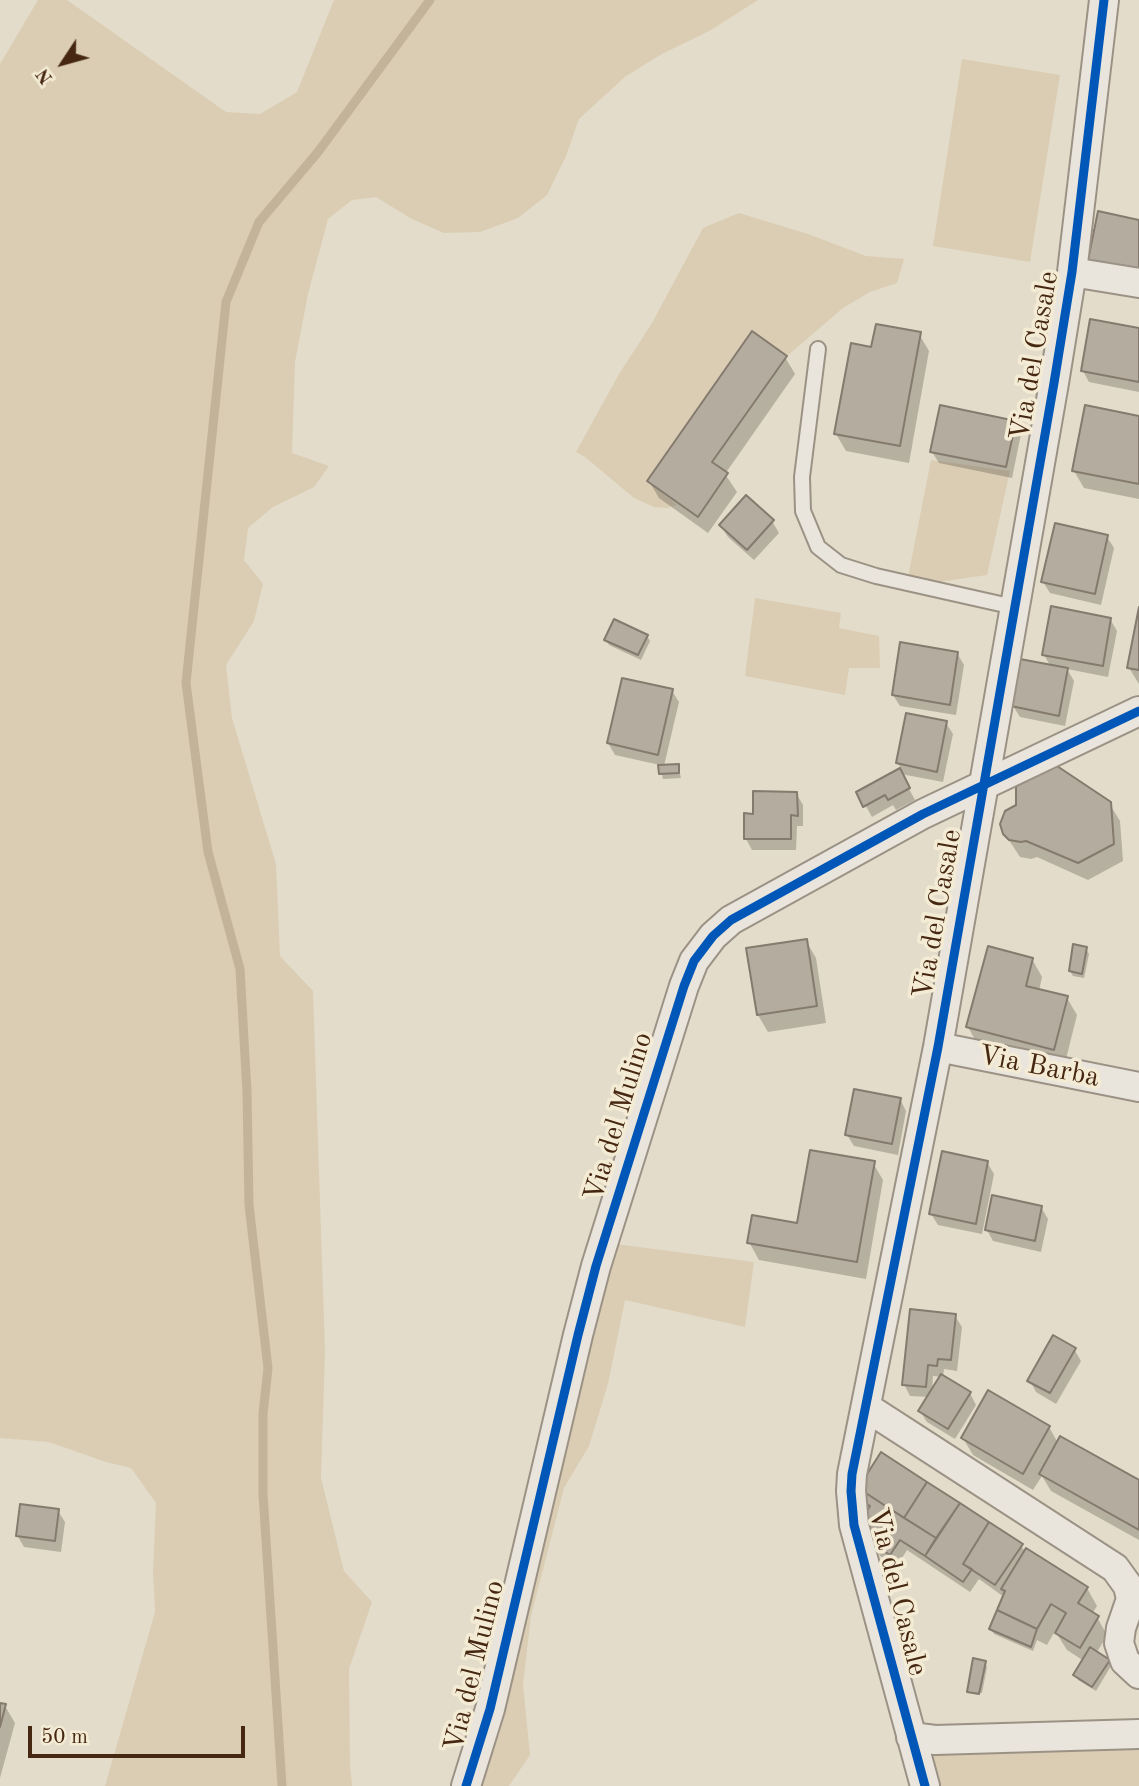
<!DOCTYPE html>
<style>
body{margin:0}
#map{position:relative;width:1139px;height:1786px;overflow:hidden;background:#e4dcca;font-family:"Old Standard TT",serif}
canvas{display:block}
.north{position:absolute;left:28px;top:28px;width:70px;height:70px;-webkit-text-stroke:5px #f4ebd5;paint-order:stroke;rotate:234deg;font-size:19px;font-weight:700;line-height:28px;text-align:center;color:#462711}
.north::after{content:'';display:block;margin:auto;width:24px;height:32px;background:#462711;clip-path:polygon(50% 0,100% 100%,50% 72%,0 100%)}
.scale{position:absolute;left:28px;top:1726px;width:217px;height:32px;box-sizing:border-box;border:4px solid #462711;border-top:0;padding-left:9px;font-size:21px;line-height:24px;white-space:nowrap;color:#462711;-webkit-text-stroke:5px #f4ebd5;paint-order:stroke}
</style>
<div id="map">
<canvas width="1139" height="1786"></canvas>
<div class="north">N</div>
<div class="scale">50 m</div>
</div>
<script>
const ctx = document.querySelector('canvas').getContext('2d');
ctx.lineJoin = 'round';
function fillPath(path, color) {
  ctx.fillStyle = color;
  ctx.fill(path, 'evenodd');
}
function toPath(rows) {
  const path = new Path2D();
  for (const r of rows) {
    path.moveTo(r[0], r[1]);
    for (let i = 2; i < r.length; i += 2) path.lineTo(r[i], r[i + 1]);
  }
  return path;
}
function strokePath(path, color, width, dash) {
  ctx.strokeStyle = color;
  ctx.lineWidth = width;
  ctx.lineCap = dash ? 'butt' : 'round';
  ctx.setLineDash(dash || []);
  ctx.stroke(path);
}
function write(font, color, halo, rows, align = 'center') {
  ctx.font = font + ' "Old Standard TT",serif';
  ctx.lineWidth = 7;
  ctx.setLineDash([]);
  ctx.textBaseline = 'middle';
  ctx.strokeStyle = halo;
  ctx.fillStyle = color;
  for (const [text, x, y, turn = 0] of rows) {
    ctx.save();
    ctx.translate(x, y);
    ctx.rotate((+turn || 0) * Math.PI / 180);
    ctx.textAlign = isNaN(turn) ? turn : align;
    if (halo) ctx.strokeText(text, 0, 0);
    ctx.fillText(text, 0, 0);
    ctx.restore();
  }
}
fillPath(toPath([
 [38,0,67,0,226,112,260,114,297,92,334,0,758,0,711,30,662,54,626,76,579,119,566,156,547,195,518,218,480,232,444,233,412,219,376,197,352,200,328,219,308,294,295,362,292,453,329,466,314,487,273,507,248,528,244,560,263,584,254,621,226,665,232,718,276,864,280,956,313,991,325,1351,321,1478,344,1571,372,1602,349,1669,350,1763,352,1786,105,1786,155,1612,153,1572,156,1503,131,1468,106,1462,49,1442,0,1438,0,64],
 [962,59,1060,75,1030,262,933,246],
 [739,213,808,234,866,256,904,259,897,283,870,292,843,308,787,356,751,332,647,480,677,505,667,508,654,507,634,498,585,457,576,452,619,374,652,323,703,228],
 [931,460,1010,471,987,575,932,583,908,577],
 [755,598,841,613,839,628,879,636,880,668,849,668,845,695,745,676],
 [608,1243,754,1262,745,1327,625,1300,608,1384,589,1446,564,1488,531,1616,523,1684,530,1755,509,1786,469,1786],
 [1139,1747,1139,1786,937,1786,928,1755]
]), '#dacdb3');
fillPath(toPath([
 [1139,330,1139,392,1089,382,1083,371],
 [919,334,929,351,909,463,846,451,836,434,873,350],
 [785,357,795,374,725,474,737,492,708,533,659,498,649,481],
 [1139,417,1139,499,1084,488,1074,471],
 [1014,422,1021,434,1012,478,939,463,932,452],
 [772,521,779,533,754,560,728,537,721,526],
 [1107,537,1114,548,1101,605,1050,593,1043,582],
 [1139,616,1139,684,1129,668],
 [1110,619,1117,631,1108,677,1067,669,1074,681,1065,726,1020,717,1013,706,1051,667,1044,655],
 [647,636,650,641,641,660,609,645,606,640],
 [957,653,964,665,956,715,900,706,893,695],
 [672,691,679,702,664,766,678,765,681,778,663,779,660,765,615,755,608,743],
 [946,723,953,734,943,782,901,774,915,800,896,810,893,805,872,817,858,792,901,769,898,763],
 [796,793,803,805,803,826,797,826,796,850,752,850,746,839,755,815],
 [1109,803,1120,821,1123,861,1088,880,1037,857,1031,859,1020,857,1005,834],
 [806,941,816,958,826,1023,768,1032,758,1015],
 [1086,949,1089,954,1084,978,1073,976,1070,971],
 [1032,959,1042,977,1039,991,1067,998,1077,1015,1064,1067,978,1045,968,1027],
 [900,1099,906,1111,898,1155,854,1146,847,1135],
 [987,1162,994,1174,982,1234,938,1225,931,1214],
 [873,1163,883,1180,866,1279,759,1260,749,1242,798,1225],
 [1041,1207,1048,1219,1041,1252,993,1241,987,1230],
 [955,1316,962,1327,957,1371,944,1369,943,1377,970,1393,976,1405,955,1439,927,1422,920,1411,929,1397,910,1396,904,1384],
 [933,1376,941,1377,932,1392],
 [1074,1349,1081,1361,1056,1404,1036,1392,1030,1381],
 [989,1392,1049,1427,1058,1443,1139,1482,1139,1540,1051,1491,1042,1476,1033,1490,973,1455,963,1438],
 [882,1455,1021,1545,1025,1552,1087,1588,1097,1606,1092,1614,1097,1617,1107,1635,1096,1654,1108,1661,1111,1666,1096,1691,1078,1680,1075,1675,1084,1661,1067,1650,1055,1631,1047,1645,1037,1640,1033,1651,994,1634,991,1629,1004,1597,979,1579,970,1592,907,1550,897,1566,880,1556,874,1544,877,1538,864,1530,871,1508,861,1502],
 [58,1511,65,1522,61,1552,24,1547,17,1535],
 [984,1662,987,1667,982,1693,970,1691,970,1694,969,1692],
 [0,1704,5,1706,15,1723,0,1778]
]), '#0003');
strokePath(toPath([
 [282,1786,263,1494,263,1414,268,1368,249,1205,247,1092,240,969,208,852,186,683,226,302,259,222,318,152,430,0]
]), '#c3b399', 9);
const building = toPath([
 [1098,211,1139,220,1139,271,1088,260,1098,211],
 [1090,319,1139,328,1139,382,1081,371,1090,319],
 [876,324,921,332,900,446,834,434,851,343,871,347,876,324],
 [752,331,787,356,712,462,728,473,698,517,647,481,752,331],
 [940,405,1016,421,1006,467,930,452,940,405],
 [1085,405,1139,416,1139,484,1072,471,1085,405],
 [746,495,774,520,747,550,719,525,746,495],
 [1055,523,1108,535,1095,594,1041,582,1055,523],
 [1051,606,1111,618,1103,666,1042,655,1051,606],
 [1139,607,1139,670,1127,668,1139,607],
 [614,619,648,635,638,655,604,640,614,619],
 [900,642,958,652,950,705,892,695,900,642],
 [1020,659,1068,668,1059,716,1011,706,1020,659],
 [622,678,673,689,658,755,607,743,622,678],
 [906,713,947,721,937,772,896,763,906,713],
 [679,764,679,773,659,774,658,765,679,764],
 [1057,766,1111,802,1114,844,1078,863,1026,841,1021,842,1009,840,1003,834,1000,824,1005,811,1016,805,1016,786,1057,766],
 [900,768,910,788,888,800,885,795,863,807,856,792,900,768],
 [753,791,797,792,798,816,791,815,791,839,744,839,744,813,753,814,753,791],
 [807,939,817,1006,757,1015,746,948,807,939],
 [1073,944,1087,947,1082,974,1069,971,1073,944],
 [988,946,1033,958,1026,986,1068,996,1054,1050,966,1027,988,946],
 [854,1089,901,1098,892,1144,845,1135,854,1089],
 [810,1150,875,1161,857,1262,747,1243,752,1215,797,1223,810,1150],
 [942,1151,988,1161,976,1224,929,1214,942,1151],
 [992,1195,1042,1206,1035,1241,985,1230,992,1195],
 [910,1309,956,1314,951,1360,938,1359,937,1366,928,1365,926,1387,902,1385,910,1309],
 [1053,1335,1076,1348,1050,1393,1027,1381,1053,1335],
 [941,1374,971,1392,948,1429,918,1411,941,1374],
 [988,1390,1050,1426,1023,1474,961,1438,988,1390],
 [1060,1436,1139,1480,1139,1530,1039,1474,1060,1436],
 [881,1452,927,1482,904,1518,861,1490,860,1485,881,1452],
 [927,1482,960,1503,936,1538,904,1518,927,1482],
 [861,1490,892,1510,877,1536,859,1524,870,1506,856,1497,861,1490],
 [960,1503,989,1522,963,1564,972,1569,963,1582,925,1556,960,1503],
 [20,1504,59,1509,55,1541,16,1536,20,1504],
 [892,1510,936,1538,925,1556,900,1540,890,1555,872,1544,892,1510],
 [989,1522,1023,1544,995,1585,963,1564,989,1522],
 [1026,1548,1088,1587,1078,1603,1099,1616,1080,1648,1055,1633,1066,1613,1051,1604,1037,1629,997,1610,1005,1591,1001,1589,1026,1548],
 [997,1610,1037,1629,1031,1647,989,1629,997,1610],
 [1090,1647,1110,1660,1092,1687,1073,1675,1090,1647],
 [973,1658,986,1661,979,1694,967,1692,973,1658],
 [0,1703,6,1704,0,1727,0,1703]
]);
fillPath(building, '#b4ac9f');
strokePath(building, '#847a6e', 2);
const lane = toPath([
 [818,349,802,477,803,511,818,547,841,565,876,576,1014,607]
]);
const street = toPath([
 [1072,272,1139,283],
 [938,1047,1139,1087],
 [866,1407,1115,1568,1128,1586,1131,1599,1121,1628,1119,1643,1125,1661,1139,1674],
 [911,1737,935,1740,1139,1734],
 [466,1786,490,1709,578,1335,596,1266,684,986,694,961,713,936,731,920,923,814,1139,711],
 [925,1786,854,1525,851,1491,852,1474,938,1047,1054,383,1072,272,1104,0]
]);
strokePath(lane, '#9b9285', 18);
strokePath(street, '#9b9285', 32);
strokePath(lane, '#e9e5dc', 14);
strokePath(street, '#e9e5dc', 28);
strokePath(toPath([
 [466,1786,490,1709,578,1335,596,1266,684,986,694,961,713,936,731,920,923,814,1139,711],
 [925,1786,854,1525,851,1491,852,1474,938,1047,1054,383,1072,272,1104,0]
]), '#0057b8', 9);
write('28px', '#462711', '#f4ebd5', [
 ["Via del Casale",1035,356,-80],
 ["Via del Casale",938,914,-80],
 ["Via Barba",1039,1067,11],
 ["Via del Mulino",619,1117,-73],
 ["Via del Casale",897,1592,76],
 ["Via del Mulino",475,1666,-76]
]);
</script>
